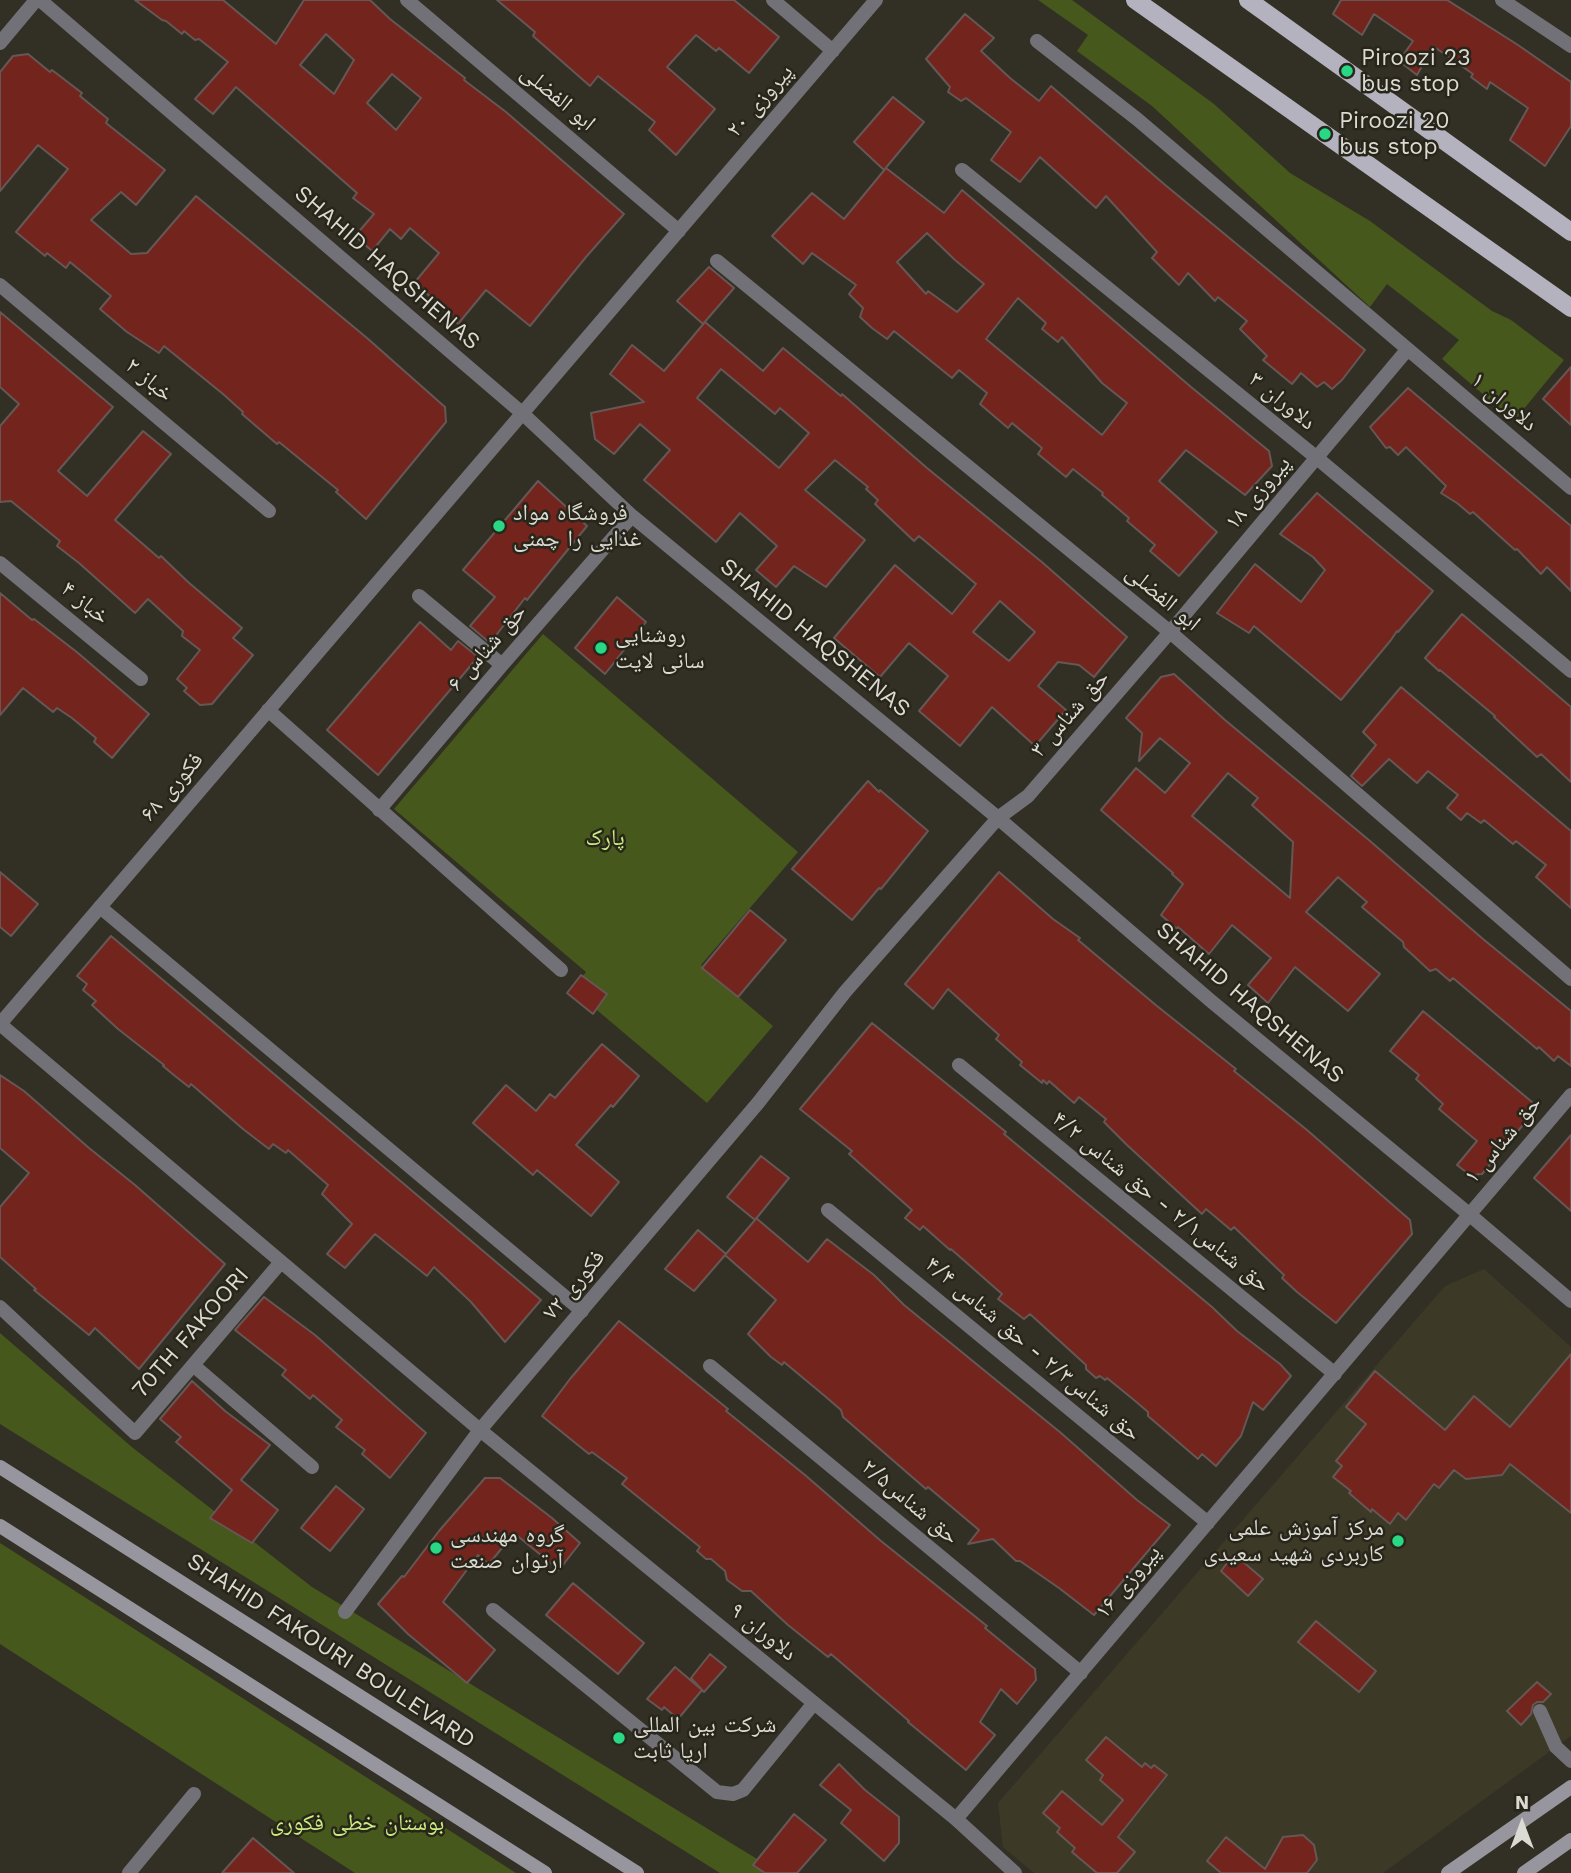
<!DOCTYPE html>
<meta charset="utf-8">
<style>
body{margin:0}
#map{position:relative;width:1571px;height:1873px;overflow:hidden;background:#323024;font-family:"Work Sans",sans-serif}
canvas{display:block}
.north{position:absolute;left:1487px;top:1789px;width:70px;height:70px;-webkit-text-stroke:5px #28261a;paint-order:stroke;rotate:0deg;font-size:19px;font-weight:700;line-height:28px;text-align:center;color:#dbdad3}
.north::after{content:'';display:block;margin:auto;width:24px;height:32px;background:#dbdad3;clip-path:polygon(50% 0,100% 100%,50% 72%,0 100%)}
</style>
<div id="map">
<canvas width="1571" height="1873"></canvas>
<div class="north">N</div>
</div>
<script>
const ctx = document.querySelector('canvas').getContext('2d');
ctx.lineJoin = 'round';
function fillPath(path, color) {
  ctx.fillStyle = color;
  ctx.fill(path, 'evenodd');
}
function toPath(rows) {
  const path = new Path2D();
  for (const r of rows) {
    path.moveTo(r[0], r[1]);
    for (let i = 2; i < r.length; i += 2) path.lineTo(r[i], r[i + 1]);
  }
  return path;
}
function strokePath(path, color, width, dash) {
  ctx.strokeStyle = color;
  ctx.lineWidth = width;
  ctx.lineCap = dash ? 'butt' : 'round';
  ctx.setLineDash(dash || []);
  ctx.stroke(path);
}
function write(font, color, halo, rows, align = 'center') {
  ctx.font = font + ' "Work Sans","Noto Naskh Arabic",sans-serif';
  ctx.lineWidth = 5;
  ctx.setLineDash([]);
  ctx.textBaseline = 'middle';
  ctx.strokeStyle = halo;
  ctx.fillStyle = color;
  for (const [text, x, y, turn = 0] of rows) {
    ctx.save();
    ctx.translate(x, y);
    ctx.rotate((+turn || 0) * Math.PI / 180);
    ctx.textAlign = isNaN(turn) ? turn : align;
    if (halo) ctx.strokeText(text, 0, 0);
    ctx.fillText(text, 0, 0);
    ctx.restore();
  }
}
fillPath(toPath([
 [1484,1269,1571,1347,1571,1736,1383,1873,1034,1873,1003,1847,998,1803,1445,1286]
]), '#3c3927');
fillPath(toPath([
 [1038,0,1072,0,1214,104,1290,173,1370,221,1492,311,1511,320,1564,360,1514,421,1442,359,1459,340,1387,284,1370,307,1152,106,1077,51,1088,35],
 [543,634,798,852,701,965,773,1026,707,1103,572,989,586,972,394,809],
 [0,1333,133,1448,312,1587,780,1873,720,1873,0,1424],
 [0,1543,516,1873,355,1873,0,1644]
]), '#46581b');
const building = toPath([
 [135,0,223,0,276,44,304,0,370,0,390,19,465,78,464,80,506,112,624,214,586,257,530,326,486,290,458,324,415,282,439,253,410,228,401,239,390,229,372,251,355,236,374,214,353,198,357,193,236,87,213,114,195,99,228,62,199,39,195,40,184,31,182,34,166,21,162,20,135,0],
 [326,34,354,60,334,94,300,65,326,34],
 [392,74,421,98,396,130,367,103,392,74],
 [497,0,734,0,779,37,749,73,719,48,716,51,696,35,667,67,715,109,676,155,649,130,655,122,598,76,590,86,533,36,535,32,497,0],
 [1341,0,1447,0,1518,45,1571,82,1571,126,1545,166,1510,140,1528,108,1490,82,1487,89,1471,77,1473,74,1433,46,1417,75,1399,61,1413,41,1374,14,1362,35,1333,14,1341,0],
 [965,14,994,38,981,51,1010,78,1039,101,1051,86,1164,184,1365,350,1342,380,1332,389,1324,382,1317,387,1301,373,1292,384,1263,360,1267,356,1240,329,1247,321,1218,297,1215,301,1188,273,1179,285,1152,258,1157,252,1106,196,1096,208,1040,157,1020,182,991,160,1011,132,966,98,961,101,948,92,950,87,926,59,965,14],
 [28,54,50,72,52,70,82,93,80,96,108,119,106,123,165,170,136,205,121,192,91,220,110,236,131,254,147,253,196,196,367,338,445,407,446,422,366,519,336,492,338,490,279,442,277,444,242,414,243,412,223,394,164,346,159,353,127,332,100,309,111,296,70,262,66,268,47,253,45,256,16,232,68,169,38,145,0,191,0,72,13,56,28,54],
 [893,97,924,122,884,170,854,142,893,97],
 [886,168,944,213,962,190,1191,387,1269,451,1272,466,1245,495,1186,450,1159,481,1217,532,1179,576,1150,551,1155,545,1127,521,1129,518,1102,495,1103,493,1073,469,1066,477,1038,454,1042,448,1012,423,1008,428,980,404,987,393,959,370,952,378,894,331,887,339,872,328,860,317,863,308,849,294,856,285,812,253,803,264,772,236,812,193,844,219,886,168],
 [927,233,955,260,984,284,957,312,928,291,926,294,897,262,927,233],
 [1018,298,1046,323,1042,329,1058,342,1062,337,1102,383,1127,403,1102,435,986,339,1018,298],
 [709,267,734,288,703,324,677,301,709,267],
 [0,312,113,407,58,471,87,496,143,431,171,454,115,520,159,558,161,556,188,582,242,628,233,638,253,655,212,704,200,705,184,691,187,688,177,679,200,650,182,636,183,631,148,599,135,613,79,563,57,546,60,541,11,501,0,502,0,426,19,404,0,387,0,312],
 [705,322,763,371,783,348,841,396,842,394,927,468,1043,563,1127,637,1094,677,1079,665,1058,662,1038,686,1066,710,1035,746,992,707,960,746,919,711,948,676,909,643,880,677,834,638,895,565,952,614,976,584,919,536,914,541,875,504,878,500,866,489,868,487,835,460,805,490,865,540,826,587,794,566,776,587,756,570,777,546,740,513,716,542,644,480,670,450,640,424,614,454,595,439,591,413,644,402,610,374,632,345,664,371,705,322],
 [721,369,775,414,780,408,809,433,779,468,697,398,721,369],
 [1000,601,1035,632,1009,661,973,632,1000,601],
 [1571,367,1571,425,1543,399,1571,367],
 [1408,388,1571,526,1571,591,1547,567,1541,574,1517,549,1515,550,1473,512,1470,514,1457,503,1441,493,1446,486,1406,447,1398,455,1390,447,1386,448,1370,427,1408,388],
 [538,481,587,526,527,600,525,598,490,643,470,626,495,597,463,570,538,481],
 [1317,493,1433,591,1398,632,1397,631,1391,640,1341,700,1254,626,1249,633,1217,613,1255,564,1301,602,1325,570,1313,557,1280,534,1317,493],
 [0,593,32,620,34,619,78,653,149,714,112,758,94,742,96,738,72,718,57,708,53,712,23,688,0,715,0,593],
 [617,597,646,622,605,674,575,648,617,597],
 [1462,614,1571,707,1571,782,1541,754,1537,757,1494,717,1495,716,1440,670,1439,671,1425,658,1462,614],
 [420,622,451,650,458,641,478,657,378,775,327,730,420,622],
 [1174,674,1225,720,1370,841,1483,939,1571,1011,1571,1066,1558,1056,1554,1061,1539,1047,1537,1049,1453,978,1450,981,1436,969,1430,971,1404,947,1403,942,1362,907,1367,902,1338,877,1306,912,1380,974,1348,1011,1295,967,1268,1003,1248,985,1271,958,1232,925,1209,954,1178,927,1177,929,1161,915,1183,884,1172,874,1173,873,1101,810,1136,768,1165,793,1190,763,1160,738,1139,761,1142,733,1126,718,1161,677,1174,674],
 [1228,773,1258,798,1252,805,1293,842,1290,898,1192,816,1228,773],
 [1401,687,1571,831,1571,908,1536,877,1546,865,1516,841,1513,844,1484,820,1481,823,1467,813,1461,820,1447,808,1458,795,1428,771,1417,783,1389,759,1362,786,1351,776,1376,745,1363,732,1401,687],
 [868,781,879,792,880,790,928,831,881,889,879,888,852,920,792,869,868,781],
 [0,872,38,904,11,936,0,927,0,872],
 [999,872,1053,919,1080,938,1078,940,1157,1006,1236,1069,1234,1071,1307,1130,1410,1220,1412,1234,1336,1323,1297,1292,1282,1278,1284,1275,1234,1227,1231,1230,1206,1209,1202,1214,1127,1145,1104,1122,1106,1119,1079,1097,1074,1103,1049,1081,1047,1084,1043,1080,1042,1083,1020,1065,1022,1062,996,1039,999,1035,948,989,933,1009,905,984,999,872],
 [750,910,786,940,738,997,702,968,750,910],
 [111,936,541,1300,505,1342,471,1302,434,1267,427,1276,375,1234,345,1268,327,1254,352,1224,322,1194,328,1185,288,1150,286,1153,273,1144,269,1149,243,1129,191,1084,189,1087,175,1076,163,1066,164,1065,118,1029,92,1005,96,1001,83,990,87,984,77,976,111,936],
 [581,975,607,994,593,1014,567,993,581,975],
 [1423,1011,1538,1107,1482,1174,1470,1175,1457,1165,1477,1141,1439,1109,1443,1104,1416,1079,1419,1075,1390,1051,1423,1011],
 [872,1023,1006,1132,1004,1134,1212,1307,1237,1331,1280,1364,1291,1376,1263,1410,1253,1402,1241,1436,1216,1466,1202,1454,1198,1459,1148,1416,1148,1412,1134,1400,1107,1378,1105,1380,1100,1376,1096,1378,1086,1369,1086,1365,1030,1314,1024,1319,998,1299,1002,1294,951,1249,950,1250,923,1226,920,1230,905,1218,912,1210,849,1154,852,1151,800,1109,872,1023],
 [602,1044,639,1076,613,1107,611,1105,576,1145,619,1182,591,1216,537,1170,533,1175,473,1123,506,1085,536,1111,550,1094,555,1098,602,1044],
 [0,1075,24,1091,89,1148,135,1185,225,1264,139,1369,95,1328,89,1335,34,1290,36,1289,0,1257,0,1207,29,1173,0,1148,0,1075],
 [1571,1135,1571,1211,1534,1178,1571,1135],
 [761,1156,789,1178,755,1220,756,1218,808,1262,827,1239,874,1275,904,1305,1061,1433,1137,1500,1170,1525,1094,1615,1059,1588,1020,1561,1016,1561,993,1539,968,1544,979,1530,928,1487,926,1489,843,1417,841,1410,826,1397,784,1362,782,1365,771,1357,748,1334,776,1300,725,1255,755,1220,727,1197,761,1156],
 [698,1230,726,1254,694,1291,665,1269,698,1230],
 [264,1297,315,1335,426,1433,390,1478,362,1454,365,1450,336,1427,342,1420,313,1395,310,1399,282,1375,286,1370,235,1330,264,1297],
 [619,1321,728,1409,726,1411,805,1475,881,1541,987,1626,985,1628,1035,1669,1036,1680,1017,1704,1001,1689,980,1722,995,1735,966,1770,908,1722,909,1721,831,1654,828,1657,788,1625,751,1591,742,1591,727,1580,725,1571,711,1559,706,1559,697,1551,700,1547,622,1484,627,1478,592,1452,589,1454,542,1416,570,1379,619,1321],
 [1571,1354,1571,1513,1510,1464,1502,1475,1466,1479,1454,1470,1439,1488,1434,1484,1406,1520,1398,1513,1390,1524,1372,1509,1371,1512,1349,1493,1351,1491,1333,1477,1342,1466,1336,1461,1366,1424,1346,1407,1375,1371,1445,1430,1474,1396,1510,1427,1571,1354],
 [192,1381,225,1411,270,1445,241,1480,278,1510,252,1543,210,1518,232,1490,176,1442,181,1437,160,1419,192,1381],
 [485,1478,500,1478,552,1518,580,1543,559,1570,514,1533,489,1564,478,1555,443,1602,495,1650,467,1683,408,1634,378,1604,402,1576,404,1577,439,1531,485,1478],
 [336,1486,364,1509,330,1551,301,1528,336,1486],
 [1234,1554,1263,1579,1248,1596,1221,1571,1234,1554],
 [573,1583,644,1643,618,1674,546,1615,573,1583],
 [1316,1621,1376,1671,1359,1692,1298,1642,1316,1621],
 [710,1654,726,1667,704,1692,691,1678,710,1654],
 [675,1667,702,1690,678,1719,664,1707,662,1710,647,1699,675,1667],
 [1537,1682,1551,1694,1543,1702,1537,1702,1533,1705,1531,1714,1521,1725,1507,1711,1537,1682],
 [1106,1737,1142,1767,1145,1763,1151,1768,1154,1765,1167,1775,1118,1837,1135,1852,1117,1873,1097,1873,1072,1852,1075,1848,1057,1832,1060,1828,1043,1813,1062,1791,1102,1825,1123,1800,1100,1780,1103,1775,1086,1760,1106,1737],
 [839,1764,865,1790,899,1817,899,1843,884,1861,841,1823,851,1810,820,1785,839,1764],
 [794,1814,826,1840,797,1873,765,1873,753,1865,794,1814],
 [1303,1835,1314,1845,1317,1860,1307,1873,1221,1873,1207,1861,1226,1837,1265,1869,1283,1837,1303,1835],
 [253,1838,294,1873,222,1873,253,1838]
]);
fillPath(building, '#72241d');
strokePath(building, '#665755', 2);
strokePath(toPath([
 [100,907,582,1311],
 [1540,1711,1556,1747,1571,1761]
]), '#727177', 14);
strokePath(toPath([
 [40,0,522,413,632,516,998,818,1211,1001,1470,1215,1571,1301],
 [407,0,679,231],
 [773,0,833,51],
 [1502,0,1571,46],
 [1037,41,1137,119,1571,488],
 [0,43,36,0],
 [962,170,1317,458,1571,671],
 [717,261,1170,632,1571,979],
 [0,285,269,511],
 [0,563,141,679],
 [419,596,502,665],
 [268,710,561,970],
 [379,810,502,665,632,516],
 [0,1024,876,0],
 [0,1024,480,1430,956,1819,1015,1873],
 [959,1065,1335,1374],
 [828,1210,1208,1523],
 [0,1307,135,1433,281,1262],
 [193,1365,312,1467],
 [710,1366,1081,1673],
 [493,1610,717,1792,733,1794,743,1790,814,1703],
 [345,1612,480,1430,758,1103,845,992,998,818,1028,796,1170,632,1407,350],
 [956,1819,1571,1095],
 [129,1873,194,1794]
]), '#727177', 14);
strokePath(toPath([
 [0,1467,637,1873],
 [0,1526,545,1873],
 [1448,1873,1571,1787],
 [1524,1873,1571,1840]
]), '#97969f', 14);
strokePath(toPath([
 [1135,0,1571,308],
 [1248,0,1571,232]
]), '#b3b2be', 18);
for (const [x, y, r, color] of [
 [1347,71,7,"#29d885"],
 [1325,134,7,"#29d885"],
 [499,526,7,"#29d885"],
 [601,648,7,"#29d885"],
 [1398,1541,7,"#29d885"],
 [436,1548,7,"#29d885"],
 [619,1738,7,"#29d885"]
]) {
  const dot = new Path2D();
  dot.arc(x, y, r, 0, 2 * Math.PI);
  ctx.fillStyle = color;
  ctx.fill(dot);
  strokePath(dot, '#28261a', 2.5);
}
write('23px', '#dbdad3', '#28261a', [
 ["Piroozi 23",1361,58],
 ["bus stop",1361,84],
 ["Piroozi 20",1339,121],
 ["bus stop",1339,147],
 ["فروشگاه مواد",513,513],
 ["غذایی را چمنی",513,539],
 ["روشنایی",615,635],
 ["سانی لایت",615,661],
 ["مرکز آموزش علمی",1384,1528,"right"],
 ["کاربردی شهید سعیدی",1384,1554,"right"],
 ["گروه مهندسی",450,1535],
 ["آرتوان صنعت",450,1561],
 ["شرکت بین المللی",633,1725],
 ["اریا ثابت",633,1751]
], 'left');
write('23px', '#dbdad3', '#28261a', [
 ["ابو الفضلی",558,98,40],
 ["پیروزی ۲۰",760,101,-49],
 ["SHAHID HAQSHENAS",387,268,41],
 ["خباز ۲",149,380,40],
 ["دلاوران ۳",1282,401,39],
 ["دلاوران ۱",1504,402,40],
 ["پیروزی ۱۸",1258,493,-50],
 ["ابو الفضلی",1163,598,40],
 ["خباز ۴",85,603,39],
 ["SHAHID HAQSHENAS",815,638,39],
 ["حق شناس ۶",487,648,-49],
 ["حق شناس ۳",1070,714,-49],
 ["فکوری ۶۸",172,787,-49],
 ["SHAHID HAQSHENAS",1250,1003,40],
 ["حق شناس ۱",1503,1140,-50],
 ["حق شناس۲/۱ - حق شناس ۴/۲",1161,1202,39],
 ["فکوری ۷۲",574,1285,-50],
 ["70TH FAKOORI",191,1333,-49],
 ["حق شناس۲/۳ - حق شناس ۴/۴",1033,1349,40],
 ["حق شناس۲/۵",910,1502,40],
 ["پیروزی ۱۶",1128,1582,-50],
 ["دلاوران ۹",763,1632,39],
 ["SHAHID FAKOURI BOULEVARD",331,1651,33]
]);
write('23px', '#caed80', '#28261a', [
 ["پارک",605,838],
 ["بوستان خطی فکوری",357,1823]
]);
</script>
